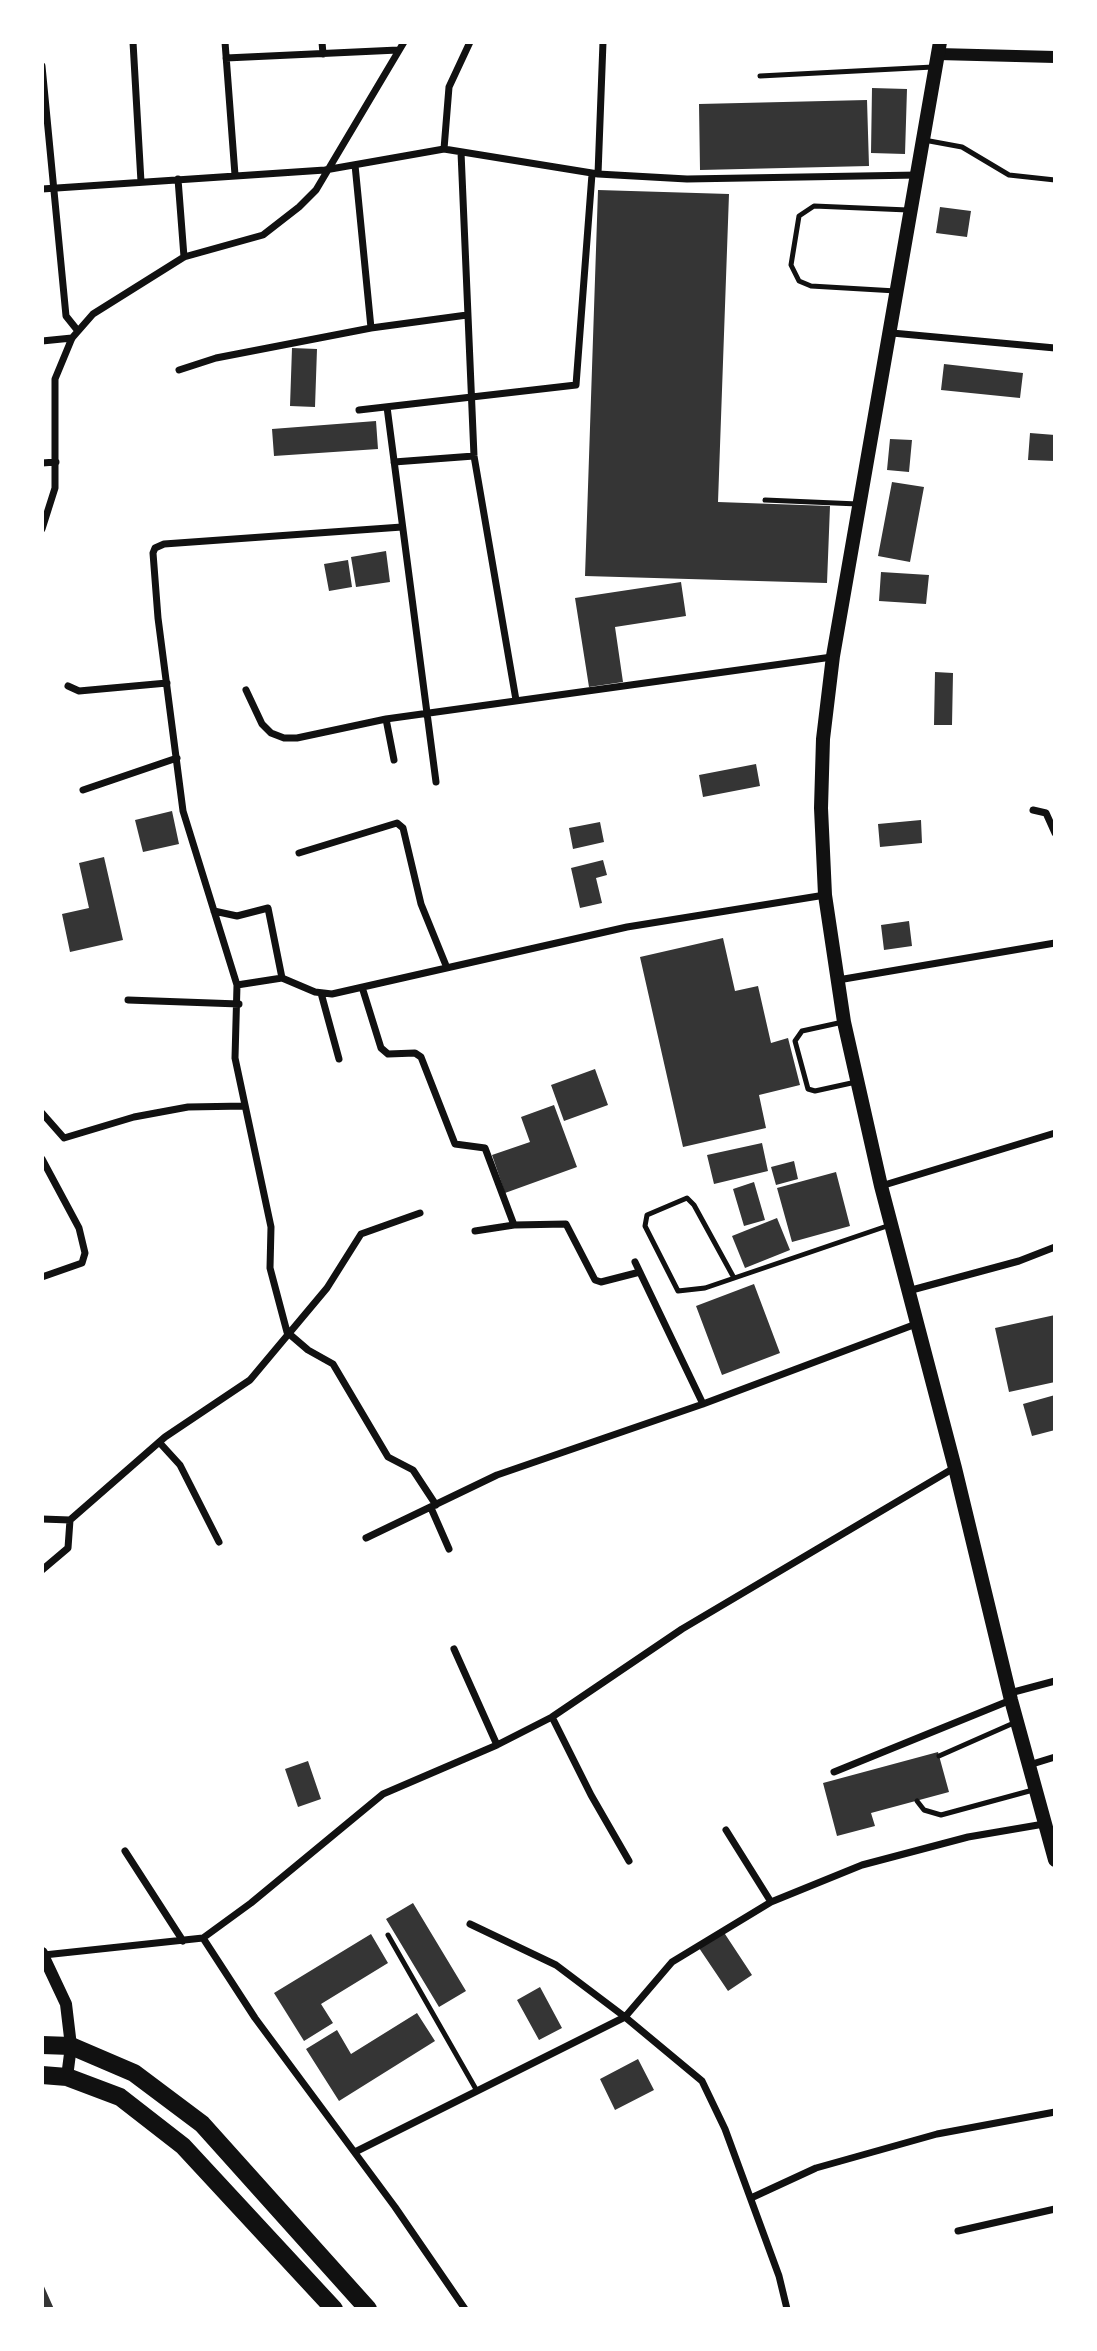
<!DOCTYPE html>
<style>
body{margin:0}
#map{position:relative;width:1097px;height:2351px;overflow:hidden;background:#fff;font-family:"Varela Round",sans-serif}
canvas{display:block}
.frame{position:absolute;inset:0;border:44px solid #fff;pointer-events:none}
</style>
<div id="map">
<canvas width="1097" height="2351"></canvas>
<div class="frame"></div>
</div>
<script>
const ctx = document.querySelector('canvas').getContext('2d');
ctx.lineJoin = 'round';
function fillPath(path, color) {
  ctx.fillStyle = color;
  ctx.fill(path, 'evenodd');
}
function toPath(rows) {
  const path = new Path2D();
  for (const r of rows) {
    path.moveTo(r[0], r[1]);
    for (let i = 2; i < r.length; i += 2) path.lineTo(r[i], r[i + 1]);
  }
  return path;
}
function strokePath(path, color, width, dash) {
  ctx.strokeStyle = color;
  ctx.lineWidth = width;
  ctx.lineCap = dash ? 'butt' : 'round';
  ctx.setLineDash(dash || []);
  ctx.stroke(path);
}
fillPath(toPath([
 [872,88,907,89,905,154,871,153],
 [867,100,869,166,700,170,699,104],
 [598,190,729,194,718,502,830,506,827,583,585,576],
 [940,207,971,211,967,237,936,233],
 [292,348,317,349,315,407,290,406],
 [944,364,1023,373,1020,398,941,390],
 [376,421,378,449,274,456,272,429],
 [1030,433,1055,435,1055,461,1028,460],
 [890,439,912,440,909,472,887,470],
 [892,482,924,487,910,562,878,556],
 [386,551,390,582,356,587,351,557],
 [348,560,352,587,329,591,324,564],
 [881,572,929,575,926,604,879,601],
 [681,582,686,616,615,627,623,682,589,687,575,598],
 [935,672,953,673,952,725,934,725],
 [756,764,760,786,703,797,699,775],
 [172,811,179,844,143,852,135,820],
 [921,820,922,843,880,847,878,824],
 [600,822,604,842,573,849,569,828],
 [104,857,123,940,70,952,62,914,89,908,79,863],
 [603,860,607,875,596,878,602,903,580,908,571,868],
 [909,921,912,946,884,950,881,925],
 [723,938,735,991,758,986,771,1043,788,1038,800,1085,759,1095,766,1128,683,1147,640,957],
 [595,1069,608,1105,564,1121,551,1085],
 [554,1105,577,1167,505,1193,492,1155,530,1142,521,1117],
 [762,1143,768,1171,714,1184,707,1155],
 [794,1161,798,1179,776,1185,771,1167],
 [836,1172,850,1226,792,1242,777,1188],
 [754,1182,765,1220,744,1226,733,1189],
 [777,1218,790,1250,745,1268,732,1236],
 [754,1284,780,1353,722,1375,696,1306],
 [1055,1315,1055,1382,1009,1392,995,1328],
 [1055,1395,1055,1430,1032,1436,1023,1404],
 [938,1752,949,1792,871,1813,875,1826,837,1836,823,1783],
 [308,1761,321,1799,298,1807,285,1769],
 [413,1903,466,1991,439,2007,386,1919],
 [723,1931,752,1975,728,1991,699,1948],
 [371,1934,388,1963,321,2004,333,2023,304,2041,274,1993],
 [540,1987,562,2028,539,2040,517,2000],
 [417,2013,435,2041,339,2101,306,2049,337,2030,351,2054],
 [638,2059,654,2090,615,2110,600,2079],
 [42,2282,54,2309,42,2309]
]), '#353535');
strokePath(toPath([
 [760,76,933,67],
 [924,140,962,147,1009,175,1055,180],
 [896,291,811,286,799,281,791,265,799,216,814,206,908,210],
 [765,500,858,504],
 [843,1022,802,1031,795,1041,808,1089,815,1091,856,1082],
 [734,1278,694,1205,687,1198,647,1215,645,1226,678,1291,705,1288,890,1225],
 [939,1756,1016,1722],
 [917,1801,924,1810,941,1815,1033,1790],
 [388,1935,477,2091]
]), '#111', 5);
strokePath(toPath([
 [133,42,141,182],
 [225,42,235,175],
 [322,42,323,54],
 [226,58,398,50],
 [42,66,66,316,78,331],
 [444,149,449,87,470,42],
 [461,152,474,456,516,700],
 [355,165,371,328],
 [598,174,603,42],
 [178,179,184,257],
 [42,189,325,170,444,149,598,174,687,179,918,175],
 [892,333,1055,348],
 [42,341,72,338],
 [179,370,216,358,371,328,467,315],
 [387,407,436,782],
 [359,410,576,385,592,174],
 [394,462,474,456],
 [42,463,56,462],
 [402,527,164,544,155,548,153,553,158,618,183,811,237,985,235,1058,271,1227,270,1268,287,1332,308,1350,333,1364,388,1457,413,1470,436,1505],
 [42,529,55,488,55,379,72,338,93,314,184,257,263,235,299,207,316,190,404,42],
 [68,686,79,691,167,683],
 [246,690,262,724,271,733,284,738,297,738,386,719,832,657],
 [386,719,394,760],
 [83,790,177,758],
 [1033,810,1046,813,1055,833],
 [299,853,397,823,403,828,421,904,447,968],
 [214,911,237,916,268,908,282,978],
 [838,980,1055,943],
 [237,985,282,978,315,992,332,994,627,927,825,895],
 [362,987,381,1048,388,1054,415,1053,421,1057,455,1144,485,1148,514,1225,566,1224,595,1280,601,1282,640,1272],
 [321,993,339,1059],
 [128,1000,239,1004],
 [42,1113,64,1138,134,1117,188,1107,245,1106],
 [42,1159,79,1228,85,1253,82,1263,42,1277],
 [881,1186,1055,1133],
 [475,1231,514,1225],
 [635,1262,703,1404],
 [908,1291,1019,1261,1055,1247],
 [159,1442,180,1465,219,1542],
 [431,1508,449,1549],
 [42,1519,70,1520],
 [366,1538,497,1475,703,1404,916,1324],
 [42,1570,68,1548,70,1520,165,1437,250,1380,327,1288,361,1234,420,1213],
 [454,1649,497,1745],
 [1010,1693,1055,1681],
 [552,1717,591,1795,629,1861],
 [1029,1765,1055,1757],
 [834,1772,1011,1700],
 [726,1830,771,1902],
 [125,1851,183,1941],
 [470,1924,556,1965,625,2017,702,2081,725,2129,779,2276,787,2309],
 [203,1938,255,2018,395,2207,465,2309],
 [44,1955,203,1938,251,1903,383,1794,497,1745,552,1717,682,1629,954,1468],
 [355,2152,625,2017,672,1962,771,1902,862,1865,968,1837,1044,1824],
 [751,2198,816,2168,937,2134,1055,2112],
 [958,2231,1055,2209]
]), '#111', 7);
strokePath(toPath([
 [938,54,1055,57],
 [42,1953,66,2004,71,2046,67,2077]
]), '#111', 12);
strokePath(toPath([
 [940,42,833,656,823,739,821,808,825,895,844,1022,881,1186,955,1468,1011,1700,1055,1860]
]), '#111', 14);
strokePath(toPath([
 [42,2045,71,2046,134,2073,202,2124,368,2309],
 [42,2075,67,2077,120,2097,183,2146,334,2309]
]), '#111', 18);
</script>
